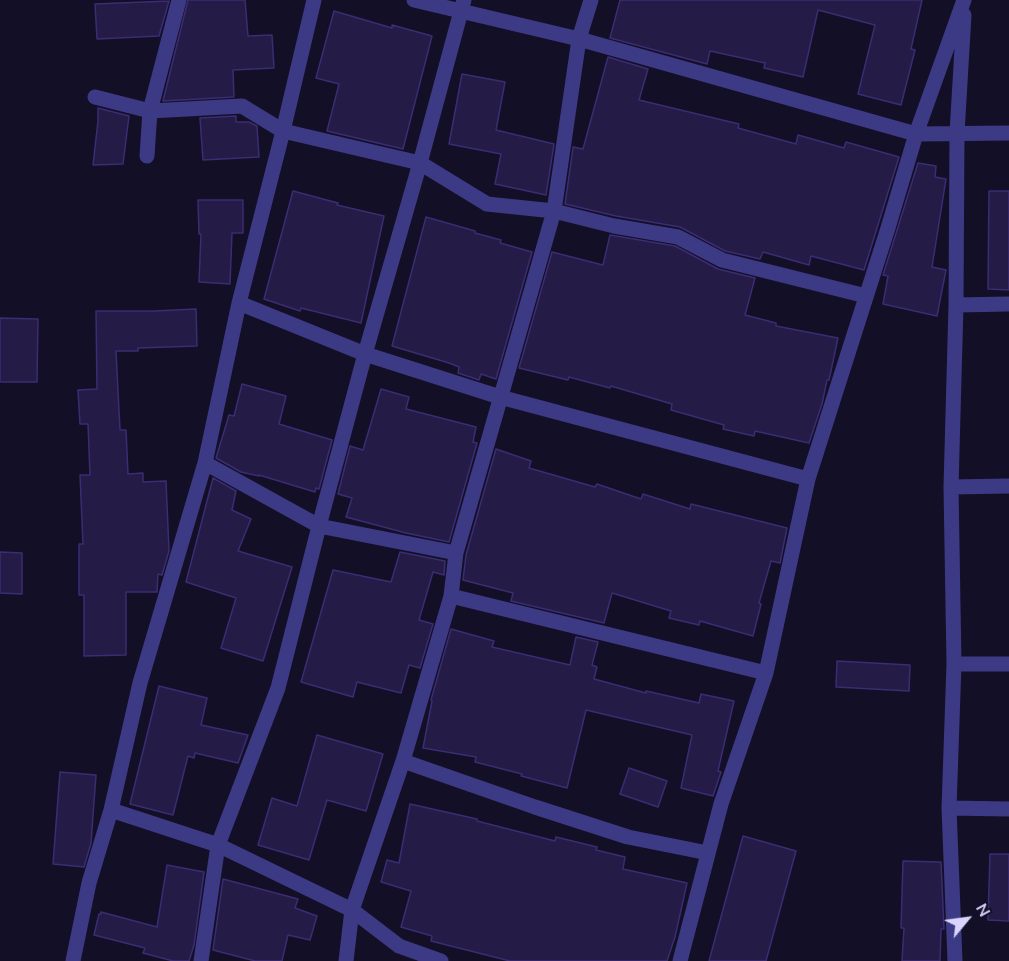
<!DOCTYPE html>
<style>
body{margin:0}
#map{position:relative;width:1009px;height:961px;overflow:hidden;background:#130f26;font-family:"Nunito Sans",sans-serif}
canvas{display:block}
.north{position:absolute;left:937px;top:889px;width:60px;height:60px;-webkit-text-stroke:4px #130f26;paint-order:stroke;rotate:61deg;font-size:16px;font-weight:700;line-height:24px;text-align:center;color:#d9d4ff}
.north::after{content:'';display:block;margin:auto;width:21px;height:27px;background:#d9d4ff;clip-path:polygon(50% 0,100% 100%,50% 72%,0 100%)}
</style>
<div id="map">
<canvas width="1009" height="961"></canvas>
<div class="north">N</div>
</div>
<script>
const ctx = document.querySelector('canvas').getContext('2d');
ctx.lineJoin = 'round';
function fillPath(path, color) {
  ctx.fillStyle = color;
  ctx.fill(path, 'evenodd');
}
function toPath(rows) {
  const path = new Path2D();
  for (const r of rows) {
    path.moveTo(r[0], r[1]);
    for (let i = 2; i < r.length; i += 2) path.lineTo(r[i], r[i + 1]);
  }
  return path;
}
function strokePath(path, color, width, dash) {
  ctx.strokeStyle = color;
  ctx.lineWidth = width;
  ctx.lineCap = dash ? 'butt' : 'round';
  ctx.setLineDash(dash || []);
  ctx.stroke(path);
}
const building = toPath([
 [188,0,245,0,248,36,272,35,274,68,233,70,234,97,163,101,188,0],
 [620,0,922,0,911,49,915,50,901,105,858,94,875,25,818,10,803,77,764,68,765,63,710,51,707,64,610,38,620,0],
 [169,1,159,36,97,39,95,4,169,1],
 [334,11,392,28,392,25,432,36,403,149,327,131,339,84,316,78,334,11],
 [608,57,648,69,639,100,739,124,738,128,796,144,798,135,844,148,846,142,899,157,864,270,811,256,809,265,763,252,760,259,725,251,680,227,616,216,565,204,573,148,573,147,583,149,608,57],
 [462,74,505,82,496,130,554,144,546,195,495,184,501,154,449,144,462,74],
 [98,108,129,116,123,164,93,165,98,121,98,108],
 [236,116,236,122,249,122,257,126,259,157,203,160,200,118,236,116],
 [918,163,936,166,935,177,946,179,932,267,946,270,937,316,883,304,888,276,883,275,918,163],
 [293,191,338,203,337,205,384,216,361,323,301,308,300,311,264,299,293,191],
 [989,191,1009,191,1009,290,988,289,989,191],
 [198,200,243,200,243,233,232,233,230,284,199,282,201,234,199,234,198,200],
 [426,217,475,231,475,233,501,240,500,243,532,252,496,379,481,374,479,380,458,373,459,367,449,363,392,346,426,217],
 [610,235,675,246,718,269,755,278,745,315,776,323,776,326,838,338,829,380,827,380,822,404,809,443,755,431,754,436,723,429,724,425,671,410,672,404,611,386,610,388,569,377,568,380,519,368,552,252,603,265,610,235],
 [196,309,197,346,138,348,138,351,116,351,120,430,126,430,128,474,143,473,143,482,166,481,169,551,162,575,158,574,157,592,126,592,126,655,84,656,84,595,79,595,79,544,83,544,80,475,90,475,88,424,80,424,78,390,97,389,96,311,154,311,196,309],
 [0,318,38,319,37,382,0,382,0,318],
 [242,384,286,396,279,424,332,440,319,489,316,488,315,492,259,475,259,476,241,472,216,458,229,415,234,416,242,384],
 [381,389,409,397,406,409,476,427,473,442,477,443,449,542,406,533,346,517,352,498,338,494,350,446,363,450,381,389],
 [496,449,531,461,529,468,595,487,597,484,641,499,643,494,690,509,691,504,787,528,780,563,771,561,759,603,761,604,753,636,700,621,699,625,669,618,671,611,612,593,604,623,511,601,513,593,463,580,466,555,496,449],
 [213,478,236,491,232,510,251,519,238,551,292,567,263,661,221,648,236,598,186,582,213,478],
 [0,552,22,553,22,594,0,593,0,552],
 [400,552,445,561,444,575,433,572,419,620,433,624,420,668,409,665,401,693,357,682,353,697,301,682,333,570,391,582,400,552],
 [451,629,494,641,492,647,570,665,576,637,598,642,592,665,597,667,594,679,646,693,646,691,699,703,701,694,734,701,718,771,721,772,713,796,681,788,692,735,586,710,567,788,521,776,522,774,475,762,476,757,423,748,432,701,431,700,451,629],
 [837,661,910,665,909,691,836,687,837,661],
 [159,686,207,698,201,725,248,735,238,763,195,753,194,758,188,756,173,815,130,804,159,686],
 [317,735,383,754,366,811,327,800,309,860,258,845,272,798,297,806,317,735],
 [629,768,667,781,658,807,620,794,629,768],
 [60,772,96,775,91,843,84,867,53,864,60,772],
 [410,804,477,819,477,821,555,841,556,837,597,847,596,850,625,857,623,869,687,883,675,937,667,961,510,961,431,941,432,936,401,927,411,891,381,882,387,860,399,863,410,804],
 [743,836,796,851,766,961,709,961,743,836],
 [990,854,1009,854,1009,921,988,920,990,854],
 [903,861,941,862,944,929,941,929,940,961,902,961,904,928,901,928,903,861],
 [167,865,204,872,194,945,189,961,173,961,143,953,145,948,94,935,99,914,101,914,101,912,157,927,167,865],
 [223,879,298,899,295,908,317,916,310,940,288,935,282,961,255,961,213,950,223,879]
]);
fillPath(building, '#241b47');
strokePath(building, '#3b2d73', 1.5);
strokePath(toPath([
 [414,0,579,39,916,134,1009,133],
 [95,97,150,111,242,106,283,131,420,163,487,204,554,211,614,226,678,237,722,260,866,296],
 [147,156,150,111,179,0],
 [239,303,365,354,500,397,808,479],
 [956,305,1009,304],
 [205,463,319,526,456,553],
 [951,487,1009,486],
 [451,596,766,673],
 [954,664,1009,664],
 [403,761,535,807,628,837,708,853],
 [949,808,1009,809],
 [111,810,218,845,352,910,399,946,441,961],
 [73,961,89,883,111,810,140,683,205,463,239,303,283,131,314,0],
 [201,961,218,845,278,688,319,526,365,354,420,163,464,0],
 [346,961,352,910,403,761,451,596,456,553,554,211,579,39,591,0],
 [680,961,721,804,766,673,808,479,888,228,916,134,964,0],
 [955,961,949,808,954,664,951,487,956,305,957,133,964,15]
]), '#3d3a85', 15);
</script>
